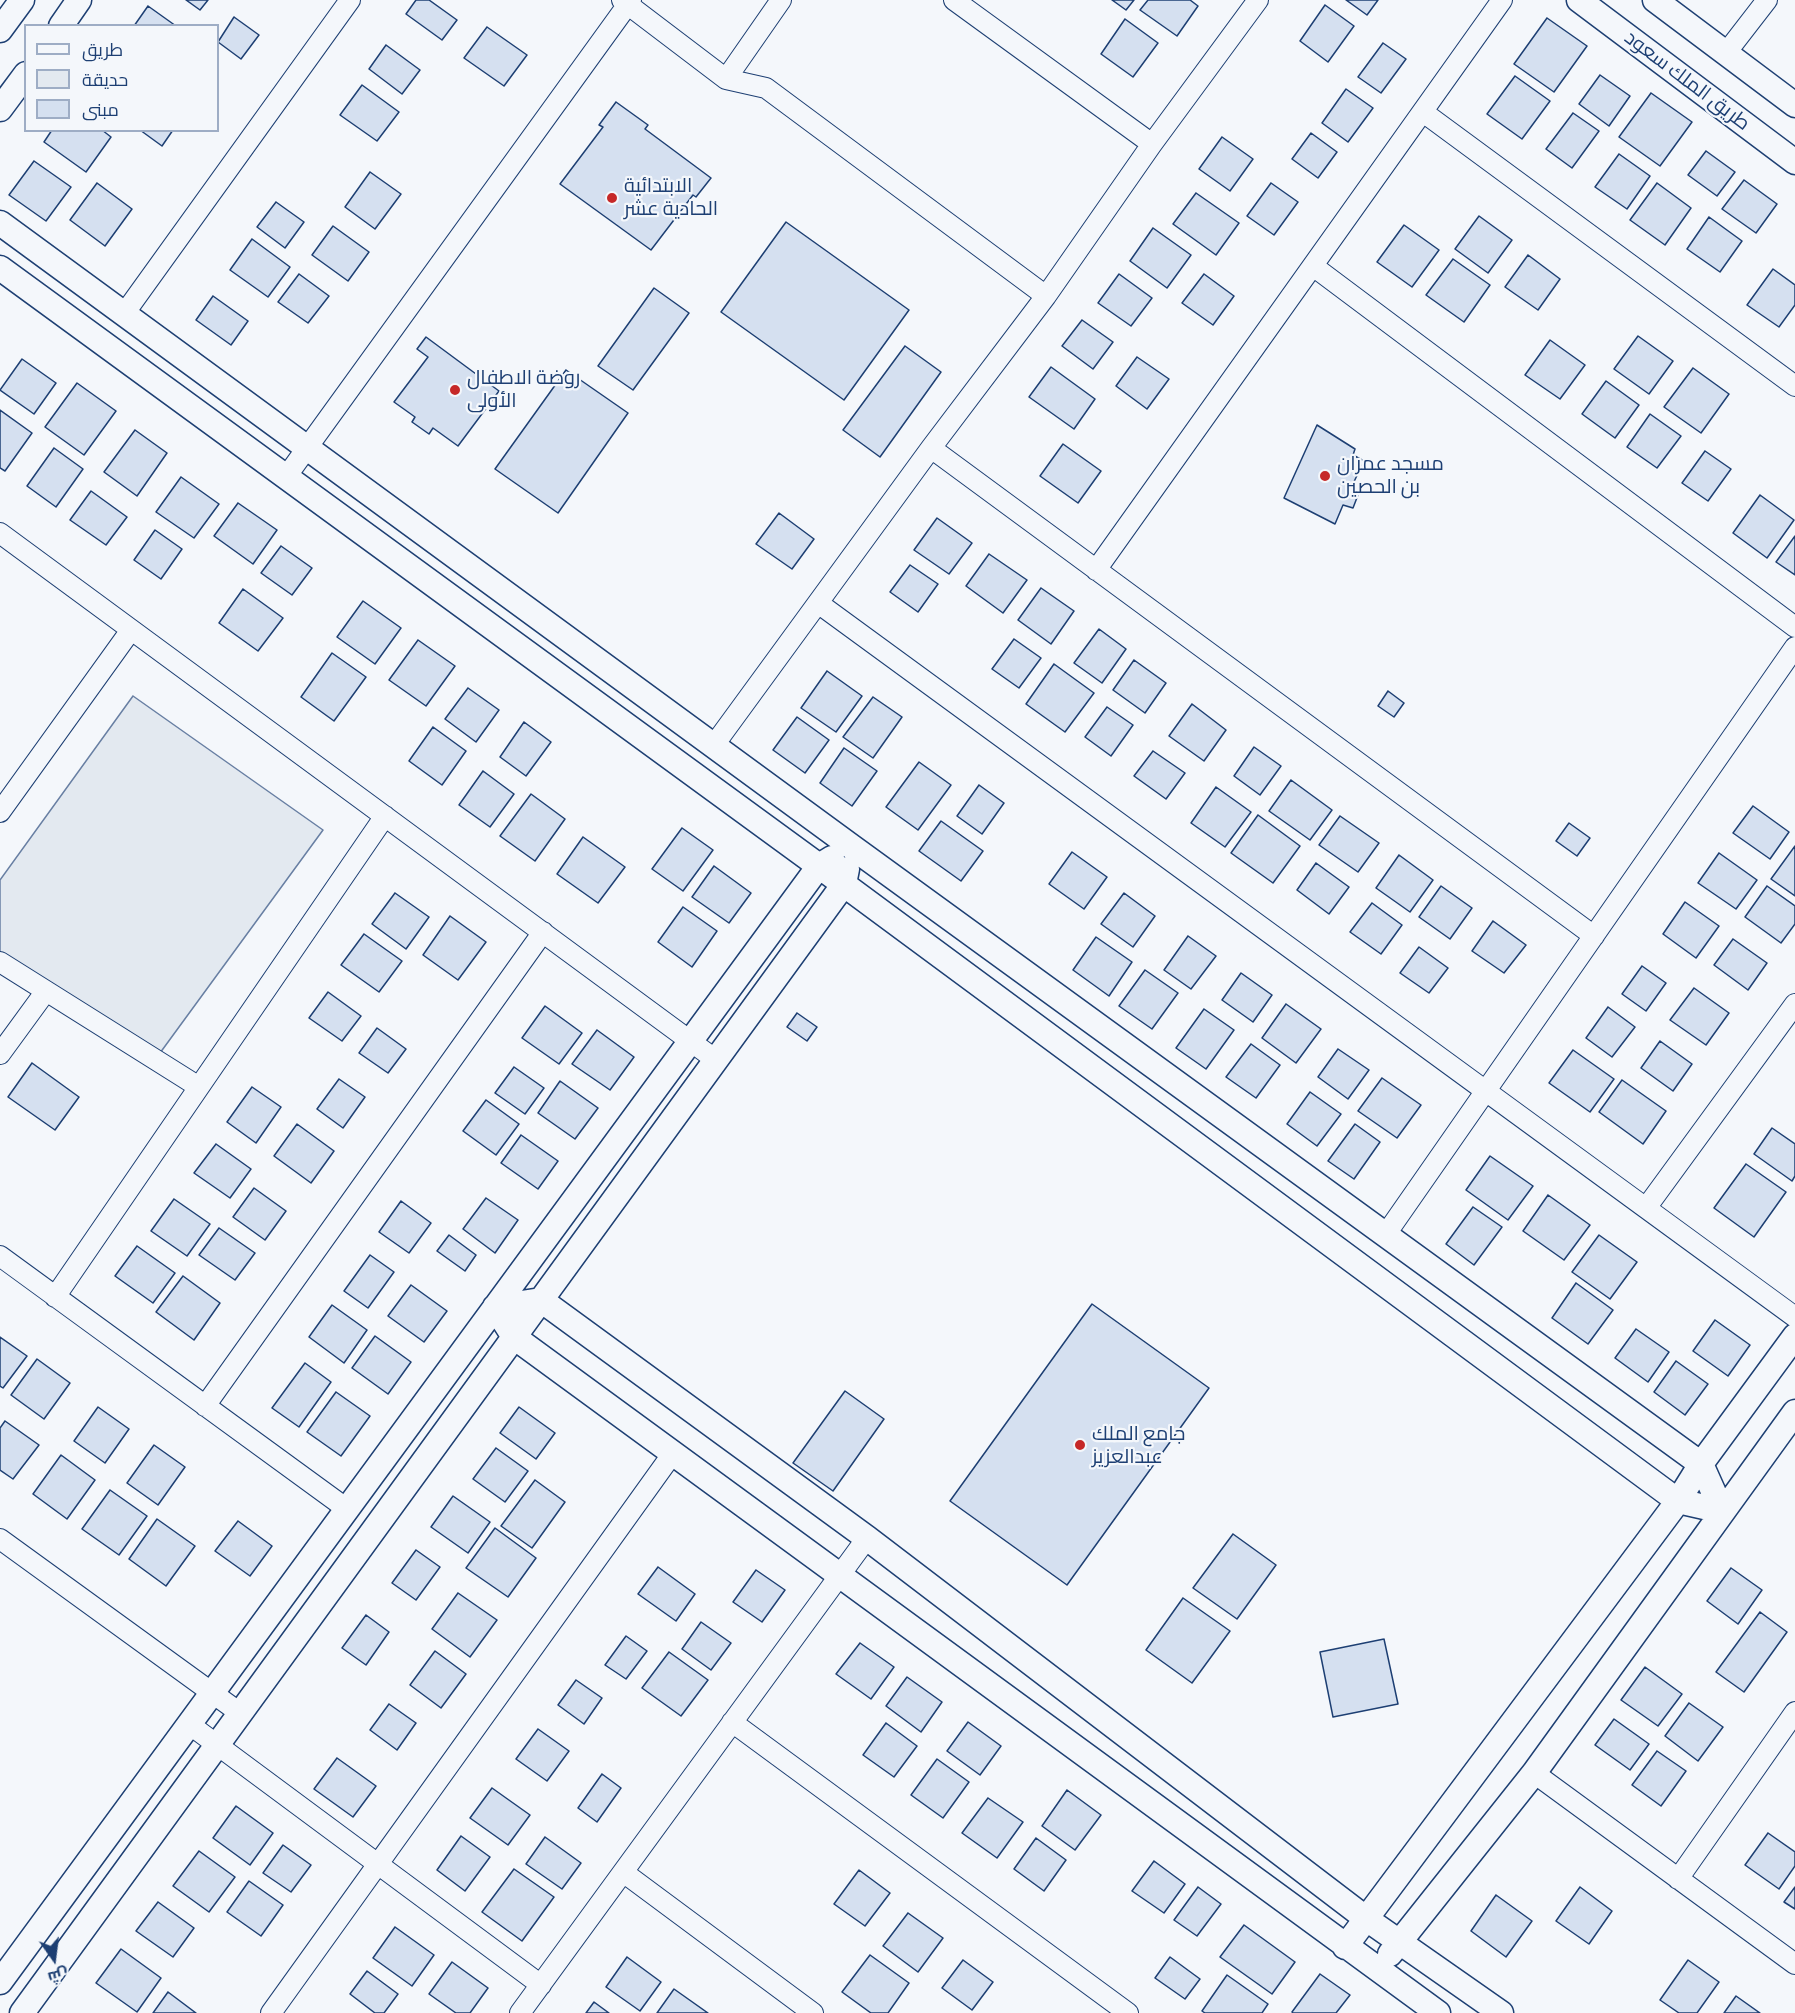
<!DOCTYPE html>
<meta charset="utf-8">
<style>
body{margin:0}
#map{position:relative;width:1795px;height:2013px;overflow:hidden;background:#f4f7fb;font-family:Manrope,Cairo,sans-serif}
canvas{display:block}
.legend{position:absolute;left:24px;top:24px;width:195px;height:108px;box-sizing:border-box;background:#f4f7fb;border:2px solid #9eadc5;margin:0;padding:8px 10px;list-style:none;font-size:18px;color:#1d3f73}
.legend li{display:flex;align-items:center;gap:12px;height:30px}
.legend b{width:30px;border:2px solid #9eadc5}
.north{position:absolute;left:24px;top:1929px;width:60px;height:60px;-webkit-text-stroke:4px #f4f7fb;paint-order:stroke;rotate:166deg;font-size:16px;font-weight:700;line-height:24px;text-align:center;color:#1d3f73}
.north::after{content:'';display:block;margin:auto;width:21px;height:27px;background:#1d3f73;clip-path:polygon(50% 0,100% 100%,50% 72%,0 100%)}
</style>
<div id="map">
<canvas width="1795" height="2013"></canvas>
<ul class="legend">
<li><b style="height:8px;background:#f4f7fb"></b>طريق</li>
<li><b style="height:16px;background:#e3e9f0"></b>حديقة</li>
<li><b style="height:16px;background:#d5e0f0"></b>مبنى</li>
</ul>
<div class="north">ش</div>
</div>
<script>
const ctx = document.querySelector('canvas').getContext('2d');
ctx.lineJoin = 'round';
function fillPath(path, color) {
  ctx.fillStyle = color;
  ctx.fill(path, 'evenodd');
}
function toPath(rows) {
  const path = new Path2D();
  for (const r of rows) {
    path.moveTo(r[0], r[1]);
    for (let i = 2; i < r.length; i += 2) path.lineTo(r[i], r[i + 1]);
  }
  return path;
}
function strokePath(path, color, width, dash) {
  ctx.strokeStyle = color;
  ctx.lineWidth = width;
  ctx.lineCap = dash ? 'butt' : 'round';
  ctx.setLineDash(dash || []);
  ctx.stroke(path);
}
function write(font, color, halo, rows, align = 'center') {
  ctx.font = font + ' Manrope,Cairo,sans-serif';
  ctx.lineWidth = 4.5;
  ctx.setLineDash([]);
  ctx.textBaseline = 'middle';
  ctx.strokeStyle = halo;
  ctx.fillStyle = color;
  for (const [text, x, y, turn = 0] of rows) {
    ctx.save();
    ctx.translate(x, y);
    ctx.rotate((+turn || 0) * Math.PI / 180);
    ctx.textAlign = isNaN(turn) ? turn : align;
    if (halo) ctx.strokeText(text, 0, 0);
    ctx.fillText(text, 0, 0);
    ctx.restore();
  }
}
const green = toPath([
 [133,696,323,830,160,1053,0,953,0,880,133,696]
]);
fillPath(green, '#e3e9f0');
strokePath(green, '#687fa3', 1.5);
const building = toPath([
 [186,0,208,0,200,10,186,0],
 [416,0,429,0,457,20,442,40,406,14,416,0],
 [1112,0,1134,0,1126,10,1112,0],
 [1148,0,1190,0,1198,6,1177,36,1140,10,1148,0],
 [1346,0,1378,0,1367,15,1346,0],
 [1325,5,1354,26,1328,62,1300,41,1325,5],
 [148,6,176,26,134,26,148,6],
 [234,17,259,35,241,59,218,42,234,17],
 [1547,18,1587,46,1554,92,1514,64,1547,18],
 [1125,19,1158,43,1133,77,1101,54,1125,19],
 [487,27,527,55,504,86,464,58,487,27],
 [1383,43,1406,59,1381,93,1358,77,1383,43],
 [386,45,420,70,402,94,369,69,386,45],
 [1600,75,1630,96,1609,126,1579,104,1600,75],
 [1515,76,1550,101,1522,139,1487,114,1515,76],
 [362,85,399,112,377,141,340,115,362,85],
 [1346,89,1373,108,1348,142,1322,123,1346,89],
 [1651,93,1692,122,1660,166,1619,137,1651,93],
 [616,102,648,125,645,129,711,178,696,197,693,195,651,250,560,184,603,127,599,125,616,102],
 [1573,113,1599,131,1572,168,1546,149,1573,113],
 [52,130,102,130,111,137,86,172,44,142,52,130],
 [140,130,173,130,162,146,140,130],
 [1311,133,1337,152,1318,178,1292,159,1311,133],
 [1222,137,1253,159,1230,191,1199,169,1222,137],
 [1706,151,1735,172,1717,196,1688,175,1706,151],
 [1619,154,1650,176,1627,209,1595,187,1619,154],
 [34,161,71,187,46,221,9,195,34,161],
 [370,172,401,194,375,229,345,207,370,172],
 [1744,180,1777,204,1756,233,1722,209,1744,180],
 [97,183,132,209,105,246,70,220,97,183],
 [1271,183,1298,202,1274,235,1247,216,1271,183],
 [1657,183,1691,208,1665,245,1630,220,1657,183],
 [1196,193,1239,223,1216,255,1173,224,1196,193],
 [276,202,304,222,285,248,257,227,276,202],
 [1479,216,1512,240,1488,273,1455,249,1479,216],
 [1709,217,1742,241,1720,272,1687,249,1709,217],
 [786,222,909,310,844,400,721,312,786,222],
 [1404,225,1439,250,1412,287,1377,262,1404,225],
 [333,226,369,252,348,281,312,255,333,226],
 [1153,228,1191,255,1167,288,1130,261,1153,228],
 [252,239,290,267,268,297,230,270,252,239],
 [1528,255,1560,279,1538,310,1505,287,1528,255],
 [1453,259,1490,285,1464,322,1426,295,1453,259],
 [1773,269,1795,285,1795,305,1779,327,1747,305,1773,269],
 [299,274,329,296,308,323,278,302,299,274],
 [1119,274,1152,298,1131,326,1098,303,1119,274],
 [1204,274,1234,296,1213,325,1182,303,1204,274],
 [654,288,689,313,633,390,598,366,654,288],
 [213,296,248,321,231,345,196,320,213,296],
 [1082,320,1113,342,1093,369,1062,346,1082,320],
 [1638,336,1673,361,1649,394,1614,369,1638,336],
 [426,337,499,391,458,446,433,428,429,434,412,422,415,417,394,402,428,357,417,349,426,337],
 [1550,340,1585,365,1560,399,1525,375,1550,340],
 [905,346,941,372,880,457,843,430,905,346],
 [1137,357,1169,379,1147,409,1116,386,1137,357],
 [22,359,56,383,34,414,0,390,22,359],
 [1051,367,1095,399,1074,429,1029,397,1051,367],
 [1693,368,1729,394,1701,433,1664,407,1693,368],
 [566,370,628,413,558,513,495,469,566,370],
 [1606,381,1639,405,1615,438,1582,414,1606,381],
 [77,383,116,411,84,455,45,427,77,383],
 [0,410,32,433,5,471,0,468,0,410],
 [1650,414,1681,436,1657,468,1627,447,1650,414],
 [1317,425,1355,449,1353,455,1364,461,1349,492,1358,495,1353,508,1343,505,1335,524,1284,498,1317,425],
 [135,430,167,453,137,496,104,472,135,430],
 [1063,444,1101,471,1078,503,1040,476,1063,444],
 [54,448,83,469,56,507,27,486,54,448],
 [1705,451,1731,469,1708,501,1682,483,1705,451],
 [181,477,219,504,194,538,156,512,181,477],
 [91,491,127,517,106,545,70,520,91,491],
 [1760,495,1794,520,1767,558,1733,533,1760,495],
 [238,503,277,530,253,564,214,536,238,503],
 [779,513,814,539,792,569,756,544,779,513],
 [937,518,972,543,949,574,914,550,937,518],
 [155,530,182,549,161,579,134,560,155,530],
 [1795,536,1795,575,1776,562,1795,536],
 [281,546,312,568,292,595,261,573,281,546],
 [989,554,1027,580,1003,613,966,586,989,554],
 [910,565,938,584,918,612,890,592,910,565],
 [1041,588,1074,611,1051,644,1018,620,1041,588],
 [243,589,283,618,258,651,219,623,243,589],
 [363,601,401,628,375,664,337,637,363,601],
 [1099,629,1126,649,1102,683,1074,663,1099,629],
 [1014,639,1041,658,1019,688,992,669,1014,639],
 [418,640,455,666,426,706,389,680,418,640],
 [332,653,366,677,334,721,301,697,332,653],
 [1134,660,1166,683,1145,713,1113,690,1134,660],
 [1054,664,1094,693,1065,732,1026,704,1054,664],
 [827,671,862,696,836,732,801,708,827,671],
 [468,688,499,710,476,742,445,719,468,688],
 [1388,691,1404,703,1394,717,1378,706,1388,691],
 [873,697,902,717,873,758,843,737,873,697],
 [1192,704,1226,730,1204,761,1169,736,1192,704],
 [1107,707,1133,725,1111,756,1085,737,1107,707],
 [797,717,829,740,805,773,773,750,797,717],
 [524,722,551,742,526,776,500,757,524,722],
 [433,727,466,751,442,785,409,761,433,727],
 [1254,747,1281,766,1260,795,1234,776,1254,747],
 [844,748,877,771,852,806,820,783,844,748],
 [1153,751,1185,773,1166,799,1134,776,1153,751],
 [919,762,951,785,918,830,886,807,919,762],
 [483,771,514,794,490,827,459,805,483,771],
 [1291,780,1332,810,1310,840,1269,811,1291,780],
 [979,785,1004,803,982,834,957,816,979,785],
 [1216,787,1251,812,1225,847,1191,823,1216,787],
 [531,794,565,819,535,861,500,836,531,794],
 [1753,806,1789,832,1770,859,1733,833,1753,806],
 [1258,815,1300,846,1273,883,1231,853,1258,815],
 [1340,816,1379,843,1358,872,1319,845,1340,816],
 [941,821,983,851,961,881,919,851,941,821],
 [1569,823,1590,838,1577,856,1556,841,1569,823],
 [682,828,713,850,683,891,652,869,682,828],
 [583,837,625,867,598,903,557,874,583,837],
 [1795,846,1795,896,1771,879,1795,846],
 [1072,852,1107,877,1084,909,1049,884,1072,852],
 [1719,853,1757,880,1736,909,1698,883,1719,853],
 [1399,855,1433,880,1410,912,1376,888,1399,855],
 [1316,863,1349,887,1329,914,1297,890,1316,863],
 [714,866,751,893,729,923,692,897,714,866],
 [1441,886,1472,908,1450,939,1419,917,1441,886],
 [1767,886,1795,906,1795,924,1781,943,1745,917,1767,886],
 [395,893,429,917,406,949,372,924,395,893],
 [1124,893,1155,916,1133,947,1101,924,1124,893],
 [1685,902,1719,926,1696,958,1663,934,1685,902],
 [1372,903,1402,925,1381,954,1350,932,1372,903],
 [683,907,717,931,692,967,658,942,683,907],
 [450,916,486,942,458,980,423,955,450,916],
 [1493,921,1526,945,1504,973,1472,951,1493,921],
 [364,934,402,961,379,992,341,965,364,934],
 [1188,936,1216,956,1191,989,1164,970,1188,936],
 [1096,937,1132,962,1109,996,1073,970,1096,937],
 [1733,939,1767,963,1748,990,1714,965,1733,939],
 [1419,947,1448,968,1429,993,1400,973,1419,947],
 [1642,966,1666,983,1646,1011,1622,994,1642,966],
 [1145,970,1178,993,1152,1029,1119,1006,1145,970],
 [1241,973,1272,995,1253,1022,1222,1000,1241,973],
 [1694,988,1729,1013,1706,1045,1670,1020,1694,988],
 [328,992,361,1016,342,1041,309,1018,328,992],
 [1286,1004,1321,1029,1296,1063,1262,1038,1286,1004],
 [545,1006,582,1033,559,1064,522,1038,545,1006],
 [1608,1007,1635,1027,1612,1057,1586,1038,1608,1007],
 [1204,1009,1234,1030,1206,1069,1176,1048,1204,1009],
 [797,1013,817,1027,807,1041,787,1027,797,1013],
 [377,1028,406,1049,388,1073,359,1053,377,1028],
 [597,1030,634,1057,610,1090,572,1064,597,1030],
 [1660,1041,1692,1064,1673,1091,1641,1068,1660,1041],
 [1251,1044,1280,1065,1256,1098,1226,1077,1251,1044],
 [1338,1049,1369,1070,1348,1099,1318,1077,1338,1049],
 [1573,1050,1614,1079,1590,1112,1549,1083,1573,1050],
 [32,1063,79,1097,55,1130,8,1097,32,1063],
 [514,1067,544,1088,525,1114,495,1093,514,1067],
 [1382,1078,1421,1105,1397,1138,1358,1111,1382,1078],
 [339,1079,365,1097,343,1128,317,1109,339,1079],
 [1622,1080,1666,1111,1643,1144,1599,1112,1622,1080],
 [560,1081,598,1108,575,1139,538,1113,560,1081],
 [252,1087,281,1107,256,1143,227,1122,252,1087],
 [1310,1092,1341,1114,1317,1146,1287,1124,1310,1092],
 [486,1100,519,1124,496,1155,463,1131,486,1100],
 [297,1124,334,1151,311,1183,274,1156,297,1124],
 [1355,1124,1380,1142,1354,1179,1328,1161,1355,1124],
 [1772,1128,1795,1144,1795,1176,1792,1181,1754,1154,1772,1128],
 [521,1135,558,1161,538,1189,501,1163,521,1135],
 [216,1144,251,1169,230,1198,194,1173,216,1144],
 [1490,1156,1533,1186,1508,1220,1466,1190,1490,1156],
 [1746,1164,1786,1192,1754,1237,1714,1208,1746,1164],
 [254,1188,286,1211,265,1240,233,1217,254,1188],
 [1548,1195,1590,1225,1564,1260,1523,1231,1548,1195],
 [486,1198,518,1220,495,1253,463,1229,486,1198],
 [174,1199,210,1224,187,1256,151,1231,174,1199],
 [401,1201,431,1223,409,1253,379,1232,401,1201],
 [1473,1207,1502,1227,1474,1265,1446,1244,1473,1207],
 [219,1228,255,1253,235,1280,199,1255,219,1228],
 [449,1235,476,1255,465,1271,437,1251,449,1235],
 [1599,1235,1637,1262,1610,1299,1572,1272,1599,1235],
 [137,1246,175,1273,153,1303,115,1276,137,1246],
 [370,1255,394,1272,368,1308,344,1291,370,1255],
 [183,1276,220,1303,194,1340,156,1312,183,1276],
 [1576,1283,1613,1310,1588,1344,1552,1318,1576,1283],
 [411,1285,447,1311,424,1342,388,1316,411,1285],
 [1092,1304,1209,1388,1067,1585,950,1501,1092,1304],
 [332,1305,367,1330,344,1363,309,1337,332,1305],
 [1715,1320,1750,1345,1728,1376,1693,1351,1715,1320],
 [1636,1329,1669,1352,1648,1382,1615,1358,1636,1329],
 [375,1336,411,1362,388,1394,352,1368,375,1336],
 [0,1337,27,1356,3,1388,0,1386,0,1337],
 [37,1359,70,1383,44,1419,11,1395,37,1359],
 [1676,1361,1708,1384,1685,1415,1654,1392,1676,1361],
 [305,1363,331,1382,299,1427,272,1408,305,1363],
 [845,1391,884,1419,833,1491,793,1463,845,1391],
 [336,1392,370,1416,341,1456,307,1432,336,1392],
 [98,1407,129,1429,105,1463,74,1441,98,1407],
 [519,1407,555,1433,536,1459,500,1433,519,1407],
 [5,1421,39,1445,13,1479,0,1470,0,1428,5,1421],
 [154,1445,185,1467,158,1505,127,1483,154,1445],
 [496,1448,528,1471,505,1502,473,1479,496,1448],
 [61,1455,95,1480,67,1519,33,1494,61,1455],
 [535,1480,565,1502,532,1548,501,1526,535,1480],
 [110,1490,147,1516,119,1555,82,1529,110,1490],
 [453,1496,490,1522,468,1553,431,1527,453,1496],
 [157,1519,195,1546,166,1586,129,1559,157,1519],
 [238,1521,272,1546,250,1576,215,1551,238,1521],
 [495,1528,536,1558,508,1597,466,1568,495,1528],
 [1233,1534,1276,1565,1237,1619,1193,1588,1233,1534],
 [416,1550,440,1567,416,1600,392,1583,416,1550],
 [658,1567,695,1594,676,1621,638,1594,658,1567],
 [1731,1568,1762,1590,1738,1624,1707,1601,1731,1568],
 [756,1570,785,1590,762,1622,733,1602,756,1570],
 [458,1593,497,1620,470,1657,432,1629,458,1593],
 [1183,1598,1230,1631,1192,1683,1146,1650,1183,1598],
 [1760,1612,1787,1632,1744,1692,1716,1672,1760,1612],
 [366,1615,389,1632,366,1665,342,1648,366,1615],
 [701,1622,731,1643,711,1670,682,1649,701,1622],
 [626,1636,647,1651,626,1679,605,1665,626,1636],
 [1384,1639,1398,1704,1333,1717,1320,1652,1384,1639],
 [860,1643,894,1667,871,1699,836,1674,860,1643],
 [435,1651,466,1674,441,1708,410,1685,435,1651],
 [669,1652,708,1680,681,1716,642,1688,669,1652],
 [1645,1667,1682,1694,1658,1726,1621,1700,1645,1667],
 [907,1677,942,1702,921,1732,886,1706,907,1677],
 [576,1680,602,1698,584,1724,558,1705,576,1680],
 [1689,1703,1723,1727,1698,1761,1665,1736,1689,1703],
 [389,1704,416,1723,397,1750,370,1730,389,1704],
 [1614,1719,1649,1744,1630,1770,1595,1745,1614,1719],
 [968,1722,1001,1746,980,1775,947,1751,968,1722],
 [886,1723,917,1746,894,1777,863,1755,886,1723],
 [538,1729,569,1751,547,1781,516,1759,538,1729],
 [1657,1751,1686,1771,1661,1806,1632,1785,1657,1751],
 [337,1758,376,1786,353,1817,314,1789,337,1758],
 [937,1759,969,1782,943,1818,911,1795,937,1759],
 [602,1774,621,1788,597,1822,578,1808,602,1774],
 [492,1788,530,1815,508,1845,470,1818,492,1788],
 [1067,1790,1101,1815,1075,1850,1042,1826,1067,1790],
 [988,1798,1023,1822,997,1858,962,1833,988,1798],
 [236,1806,273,1833,250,1865,213,1838,236,1806],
 [1768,1833,1795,1852,1795,1866,1779,1889,1745,1865,1768,1833],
 [461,1836,490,1857,465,1891,437,1870,461,1836],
 [545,1837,581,1863,562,1889,526,1864,545,1837],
 [1036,1838,1066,1860,1044,1891,1014,1869,1036,1838],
 [283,1845,311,1865,291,1892,263,1873,283,1845],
 [199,1851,235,1877,209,1912,173,1886,199,1851],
 [1154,1861,1185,1884,1164,1913,1132,1891,1154,1861],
 [514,1869,554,1897,522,1941,482,1912,514,1869],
 [859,1870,890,1893,865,1926,834,1904,859,1870],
 [249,1881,283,1905,261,1936,227,1912,249,1881],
 [1198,1887,1221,1904,1197,1936,1174,1920,1198,1887],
 [1580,1887,1612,1911,1589,1944,1556,1921,1580,1887],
 [1795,1887,1795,1909,1784,1902,1795,1887],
 [1496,1895,1532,1921,1506,1957,1471,1931,1496,1895],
 [158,1902,194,1928,173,1957,136,1931,158,1902],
 [908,1913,943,1938,918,1972,883,1946,908,1913],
 [1244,1925,1295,1962,1272,1994,1220,1957,1244,1925],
 [395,1927,434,1955,412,1986,373,1958,395,1927],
 [121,1949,161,1978,137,2012,96,1983,121,1949],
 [870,1955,909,1983,888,2013,871,2013,842,1992,870,1955],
 [627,1957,661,1982,640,2011,606,1987,627,1957],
 [1170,1957,1200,1979,1185,1999,1155,1978,1170,1957],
 [963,1960,993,1982,972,2010,942,1988,963,1960],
 [1688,1960,1719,1982,1697,2013,1679,2013,1660,2000,1688,1960],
 [452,1962,488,1988,470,2013,456,2013,429,1994,452,1962],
 [367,1971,398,1994,384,2013,375,2013,350,1994,367,1971],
 [1320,1974,1350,1995,1336,2013,1293,2013,1292,2012,1320,1974],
 [1227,1975,1268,2004,1262,2013,1205,2013,1202,2011,1227,1975],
 [674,1989,708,2013,657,2013,674,1989],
 [168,1992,196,2013,153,2013,168,1992],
 [1736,1996,1760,2013,1724,2013,1736,1996],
 [594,2002,609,2013,586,2013,594,2002]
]);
fillPath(building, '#d5e0f0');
strokePath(building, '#1d3f73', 1.5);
const minor = toPath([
 [622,0,726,79,766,88,1046,296],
 [954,0,1152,144],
 [1726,53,1767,0],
 [726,79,781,0],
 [1423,112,1795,386],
 [1313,266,1795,627],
 [124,314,350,0],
 [931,448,1594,936],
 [286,477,631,0],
 [0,533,716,1060],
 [1096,570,1502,0],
 [818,603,1795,1317],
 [714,745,931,448,1046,296,1152,144,1258,0],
 [0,812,131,630],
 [0,962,199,1087],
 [0,1054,46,991],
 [1646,1208,1795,1004],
 [1386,1234,1795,647],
 [0,1256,347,1509],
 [55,1297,385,816],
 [205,1406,543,932],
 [0,1539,240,1713],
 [732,1722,1128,2013],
 [189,1724,541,1985],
 [1534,1773,1795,1964],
 [623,1872,813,2013],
 [1678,1879,1795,1712],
 [271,2013,673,1453],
 [520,2013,867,1538]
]);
const tertiary = toPath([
 [1579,0,1795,162],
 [1655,0,1795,105],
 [61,26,79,0],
 [0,30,22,0],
 [0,109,26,74],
 [0,223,852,847,1701,1464,1722,1511],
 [0,268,819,866,1678,1501,1722,1511],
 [1345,1947,1678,1501,1701,1464,1795,1336],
 [1390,1954,1534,1773,1795,1412],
 [0,1982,819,866,832,858],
 [22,2013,844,884,847,869],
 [1438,2013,514,1337,495,1307,541,1300,867,1538,1368,1920,1501,2013]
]);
strokePath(minor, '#1d3f73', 22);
strokePath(tertiary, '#1d3f73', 27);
strokePath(minor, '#f4f7fb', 20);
strokePath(tertiary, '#f4f7fb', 24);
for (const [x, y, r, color] of [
 [612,198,6,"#c62828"],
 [455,390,6,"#c62828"],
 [1325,476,6,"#c62828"],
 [1080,1445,6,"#c62828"]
]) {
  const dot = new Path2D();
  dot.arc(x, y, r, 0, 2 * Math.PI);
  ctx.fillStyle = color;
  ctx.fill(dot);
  strokePath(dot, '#f4f7fb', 2);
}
write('20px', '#1d3f73', '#f4f7fb', [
 ["طريق الملك سعود",1687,81,37]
]);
write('20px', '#1d3f73', '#f4f7fb', [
 ["الابتدائية",624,186],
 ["الحادية عشر",624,209],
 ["روضة الاطفال",467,378],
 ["الأولى",467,401],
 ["مسجد عمران",1337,464],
 ["بن الحصين",1337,487],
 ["جامع الملك",1092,1434],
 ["عبدالعزيز",1092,1457]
], 'left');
</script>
